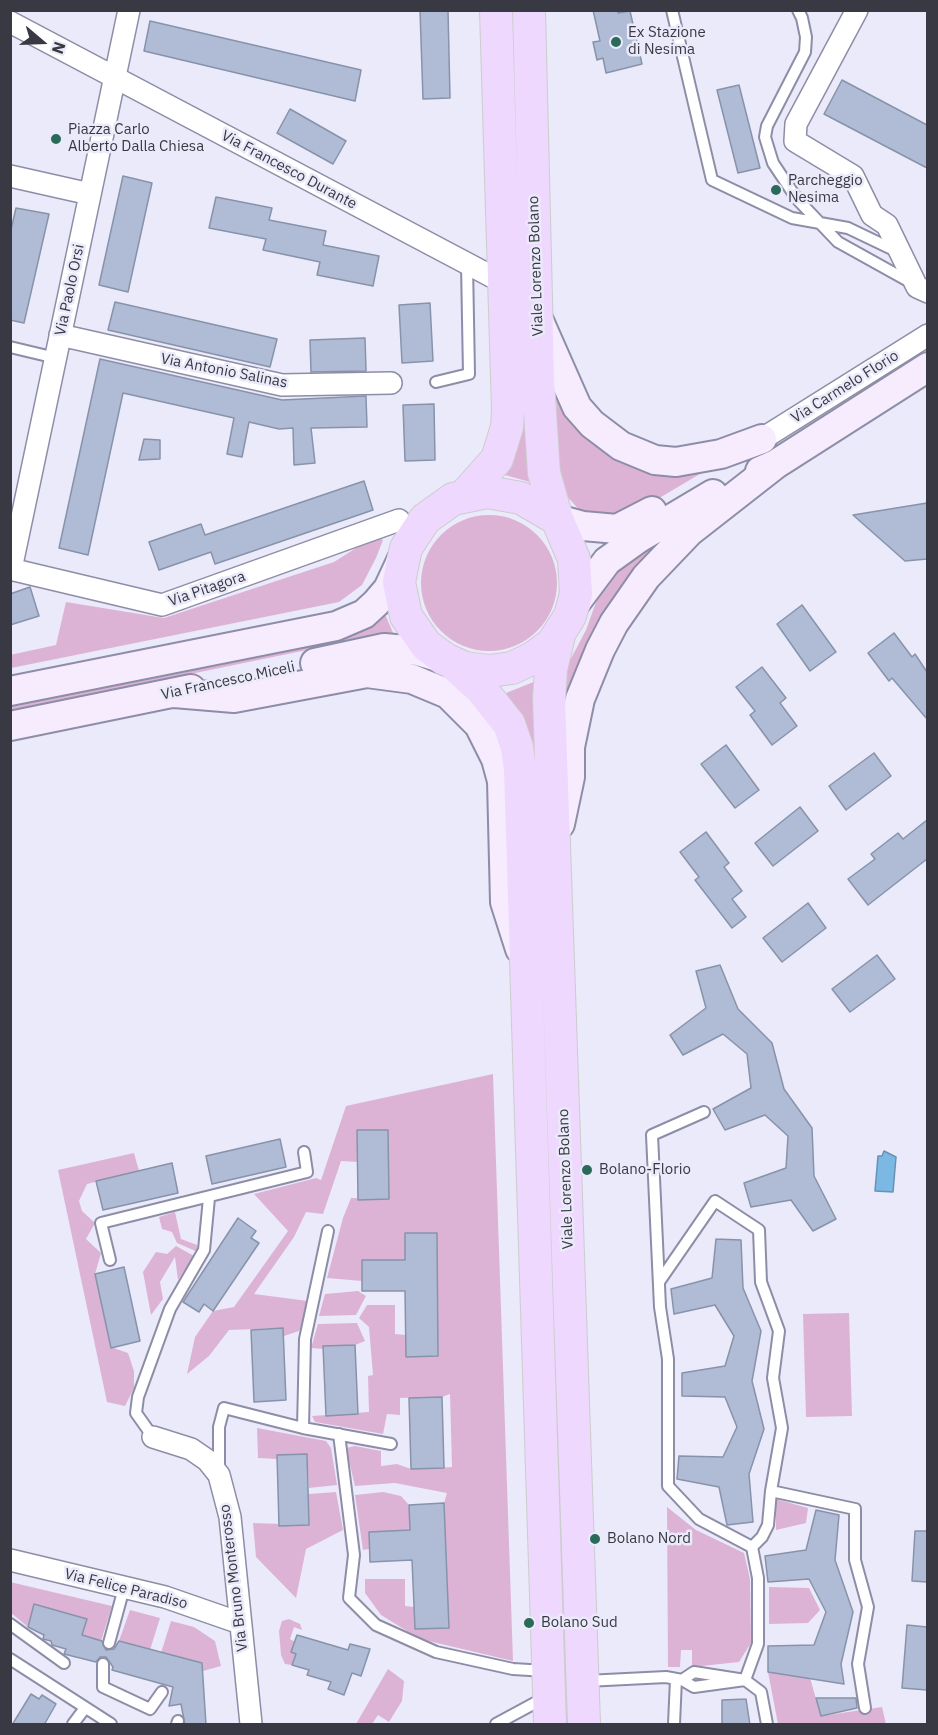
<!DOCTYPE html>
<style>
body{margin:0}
#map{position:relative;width:938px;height:1735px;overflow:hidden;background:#eaeafa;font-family:"IBM Plex Sans",sans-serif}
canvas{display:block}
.frame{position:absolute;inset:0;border:12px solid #393943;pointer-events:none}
.north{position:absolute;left:12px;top:12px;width:60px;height:60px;-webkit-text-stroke:4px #eaeafa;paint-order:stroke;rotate:109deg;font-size:16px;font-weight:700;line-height:24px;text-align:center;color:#393943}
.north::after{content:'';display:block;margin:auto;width:21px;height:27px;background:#393943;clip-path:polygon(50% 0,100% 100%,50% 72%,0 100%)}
</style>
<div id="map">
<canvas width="938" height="1735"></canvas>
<div class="frame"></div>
<div class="north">N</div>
</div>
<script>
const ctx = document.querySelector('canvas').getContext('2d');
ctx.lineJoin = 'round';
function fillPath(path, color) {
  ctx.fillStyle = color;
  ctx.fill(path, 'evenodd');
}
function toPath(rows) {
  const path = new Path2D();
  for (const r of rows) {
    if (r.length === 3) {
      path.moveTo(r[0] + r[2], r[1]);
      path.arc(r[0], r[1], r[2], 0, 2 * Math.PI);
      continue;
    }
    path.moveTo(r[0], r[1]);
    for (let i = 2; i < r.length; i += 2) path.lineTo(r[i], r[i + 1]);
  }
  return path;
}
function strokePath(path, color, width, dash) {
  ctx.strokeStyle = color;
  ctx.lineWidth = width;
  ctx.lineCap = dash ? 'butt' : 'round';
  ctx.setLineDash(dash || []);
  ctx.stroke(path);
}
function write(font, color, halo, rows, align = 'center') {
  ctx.font = font + ' "IBM Plex Sans",sans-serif';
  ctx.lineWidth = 5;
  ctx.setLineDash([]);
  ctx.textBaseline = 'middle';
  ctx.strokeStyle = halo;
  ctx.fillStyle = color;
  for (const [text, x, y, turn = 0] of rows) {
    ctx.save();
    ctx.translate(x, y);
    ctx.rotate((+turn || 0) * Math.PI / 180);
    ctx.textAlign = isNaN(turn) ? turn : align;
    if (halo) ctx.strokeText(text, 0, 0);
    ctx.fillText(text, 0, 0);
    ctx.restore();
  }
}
fillPath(toPath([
 [517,10,532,478,530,482,505,475,510,11],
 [556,392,581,427,715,465,624,519,583,514,564,493,558,476],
 [489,583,68],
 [681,521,564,712,566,668,586,630,604,580],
 [383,531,379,538,383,540,376,558,362,585,339,602,11,668,10,655,56,645,66,602,164,618,334,562],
 [385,614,394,635,370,637,11,711,11,706,355,634],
 [536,681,558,1338,551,1338,506,693],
 [493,1074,513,1661,420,1639,381,1615,365,1593,365,1579,405,1579,405,1606,414,1607,415,1629,449,1627,444,1503,447,1493,395,1483,355,1486,346,1448,355,1446,381,1451,381,1466,397,1464,411,1469,452,1467,450,1394,442,1397,400,1398,400,1415,387,1414,383,1434,315,1422,312,1416,369,1412,368,1376,373,1375,369,1327,359,1318,367,1305,395,1305,395,1334,406,1335,406,1357,438,1356,437,1233,405,1233,405,1260,362,1260,362,1281,327,1278,343,1218,351,1198,389,1199,388,1130,357,1131,358,1162,341,1161,323,1214,306,1212,294,1237,254,1294,308,1301,307,1315,299,1331,284,1336,283,1328,229,1330,209,1356,187,1374,195,1337,213,1311,234,1307,288,1231,254,1194,316,1178,321,1180,346,1106],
 [134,1153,139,1171,87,1184,79,1201,82,1211,95,1223,86,1239,101,1253,95,1274,111,1347,128,1353,134,1371,134,1388,125,1406,107,1402,58,1170],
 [175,1212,181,1239,197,1245,198,1252,177,1243,172,1232,162,1229,159,1217],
 [176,1246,194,1256,178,1280,175,1257,160,1282,163,1299,151,1315,143,1272,156,1252,167,1254],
 [358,1291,366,1296,356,1315,319,1316,325,1294],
 [849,1313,852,1416,806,1417,803,1314],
 [357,1323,365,1341,355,1345,324,1346,324,1349,311,1348,318,1324],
 [559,1400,568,1638,561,1638,553,1401],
 [257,1428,326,1441,331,1448,337,1485,309,1488,307,1454,277,1455,277,1459,258,1458],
 [336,1492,343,1530,306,1549,296,1598,256,1557,253,1523,309,1525,309,1494],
 [383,1492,401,1496,409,1505,410,1530,369,1532,369,1549,363,1550,355,1495],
 [776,1499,808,1508,806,1523,776,1530],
 [667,1507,696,1530,744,1553,750,1579,751,1643,739,1662,692,1667,692,1650,681,1650,680,1667,668,1667],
 [10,1582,112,1606,101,1641,82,1635,34,1604,28,1627,11,1613],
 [769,1587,809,1588,820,1610,808,1623,769,1624],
 [130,1610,160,1618,150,1650,119,1641],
 [289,1619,300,1624,302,1630,294,1627,290,1639,295,1642,291,1652,296,1654,292,1665,285,1664,281,1655,279,1631,282,1621],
 [171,1621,194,1627,215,1641,221,1666,203,1671,202,1663,161,1653],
 [388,1669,404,1681,402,1701,389,1722,378,1715,372,1724,356,1724],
 [768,1672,810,1678,821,1716,882,1707,886,1724,778,1724]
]), '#ddb3d5');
const water = toPath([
 [884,1151,896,1157,893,1192,875,1191,878,1156,882,1156,884,1151]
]);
fillPath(water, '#7cb8e4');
strokePath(water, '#6892b4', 1.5);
const building = toPath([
 [420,10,448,10,450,98,423,99,420,10],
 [593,10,618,10,618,13,630,11,642,64,606,73,603,58,597,60,593,42,600,41,593,10],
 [150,21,361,70,355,101,144,51,150,21],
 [842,80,927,125,927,168,824,114,842,80],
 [739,85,760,168,738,173,717,90,739,85],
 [290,109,346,141,333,164,277,133,290,109],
 [123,176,152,183,128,292,99,285,123,176],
 [216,197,272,208,269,220,326,231,323,245,379,256,373,286,317,275,320,262,263,250,266,239,209,228,216,197],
 [16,208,49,214,24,323,10,320,10,234,16,208],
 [115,302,277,339,270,367,108,330,115,302],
 [430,303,433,361,402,363,399,305,430,303],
 [365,338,366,371,311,372,310,340,365,338],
 [100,359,282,400,366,396,367,427,311,428,315,463,294,465,293,428,279,429,249,422,242,457,227,454,234,418,123,393,88,555,59,548,100,359],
 [434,404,435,460,405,461,403,405,434,404],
 [144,439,160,440,160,459,139,460,144,439],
 [364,481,373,510,215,564,211,552,159,570,149,542,201,524,205,535,364,481],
 [927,503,927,559,905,561,853,515,927,503],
 [30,587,39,616,10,625,10,594,30,587],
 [802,605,836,652,810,671,777,624,802,605],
 [894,633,912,657,915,654,927,672,927,719,892,678,889,681,868,653,894,633],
 [762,667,786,698,780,703,797,726,772,745,750,715,755,711,736,687,762,667],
 [726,745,759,790,735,808,701,764,726,745],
 [874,753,891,776,846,810,829,786,874,753],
 [800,807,818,831,773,866,755,843,800,807],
 [927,820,927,859,868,905,848,879,875,859,871,854,898,833,903,839,927,820],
 [706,832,729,863,724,867,742,891,732,899,746,917,732,928,695,880,699,877,680,852,706,832],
 [808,903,826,928,782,962,763,938,808,903],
 [877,955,895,979,850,1012,832,989,877,955],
 [720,965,738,1009,772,1043,784,1089,812,1128,814,1176,836,1219,813,1231,791,1200,751,1207,744,1183,786,1168,788,1136,765,1115,725,1130,713,1109,751,1088,747,1054,723,1034,683,1055,670,1035,706,1008,696,971,720,965],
 [357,1130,388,1130,389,1199,358,1200,357,1130],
 [280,1139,286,1167,212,1184,206,1156,280,1139],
 [172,1163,178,1193,103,1210,96,1181,172,1163],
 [238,1218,256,1231,251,1238,259,1243,213,1311,204,1304,199,1312,183,1302,238,1218],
 [405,1233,437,1233,438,1356,406,1357,405,1291,362,1291,362,1260,405,1260,405,1233],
 [716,1239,741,1240,743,1288,761,1331,752,1381,764,1429,749,1474,753,1522,727,1525,719,1487,677,1479,679,1456,723,1457,737,1427,725,1397,682,1396,682,1373,725,1366,734,1336,715,1305,674,1314,671,1289,712,1278,716,1239],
 [124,1267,140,1341,111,1348,95,1274,124,1267],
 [283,1328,286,1400,254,1402,251,1330,283,1328],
 [355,1345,358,1414,326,1416,323,1346,355,1345],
 [442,1397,444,1468,411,1469,409,1398,442,1397],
 [307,1454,309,1525,279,1526,277,1455,307,1454],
 [444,1503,449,1628,415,1629,412,1560,370,1562,369,1532,410,1530,409,1505,444,1503],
 [816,1510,839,1515,835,1560,853,1612,841,1664,844,1684,768,1672,768,1646,814,1645,826,1612,809,1579,768,1582,765,1556,806,1550,816,1510],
 [915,1531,927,1531,927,1582,912,1581,915,1531],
 [34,1604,87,1619,82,1635,102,1641,106,1650,114,1649,119,1641,202,1663,206,1725,185,1725,181,1704,169,1706,173,1687,112,1670,113,1667,106,1657,100,1657,96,1662,64,1654,66,1649,52,1645,51,1641,43,1639,44,1635,28,1627,34,1604],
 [907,1625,927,1627,927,1690,902,1688,907,1625],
 [297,1635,348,1650,350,1644,370,1649,361,1676,352,1673,344,1695,328,1689,331,1682,307,1675,309,1670,292,1665,296,1654,291,1652,297,1635],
 [31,1694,39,1699,42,1695,56,1704,44,1725,12,1725,31,1694],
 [816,1698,856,1698,857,1708,821,1716,816,1698],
 [746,1699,750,1725,722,1725,722,1700,746,1699]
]);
fillPath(building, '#b0bcd5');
strokePath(building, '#8793aa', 1.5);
const lane = toPath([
 [672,10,712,180,792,218,848,228,896,251],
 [798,10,802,18,806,37,805,52,767,126,765,137,773,163,797,199,838,242,910,282],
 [10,347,56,358],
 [436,382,469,374,467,264],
 [704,1112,652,1135,660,1307,668,1359,668,1486,699,1519,752,1547,758,1578,758,1644,745,1680],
 [110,1260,101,1223,307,1172,304,1152],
 [659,1282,715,1201,759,1230,761,1282,779,1331,773,1378,782,1428,771,1491],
 [303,1428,391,1444],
 [339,1434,354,1555,349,1598,376,1625,436,1652,513,1669,546,1671],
 [153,1437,136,1413,138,1397,170,1309,204,1250,209,1198],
 [219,1471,219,1427,224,1408,303,1428,305,1339,328,1231],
 [752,1547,762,1537,768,1525,771,1491,855,1509,855,1560,868,1607,858,1664,865,1708],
 [10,1624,64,1663],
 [109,1643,124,1588],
 [10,1659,111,1724],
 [103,1664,103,1687,150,1709,162,1692],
 [682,1680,694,1672,745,1680,761,1692,767,1724],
 [586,1681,666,1677,682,1680,694,1687,745,1680],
 [73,1724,85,1708],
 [177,1724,178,1721],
 [496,1724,546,1697],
 [674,1724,676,1679]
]);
const street = toPath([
 [857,10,796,124,795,141,853,176,872,215,887,225,917,287,928,292],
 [10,22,504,283],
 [10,176,90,194],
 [60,335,282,385,391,383],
 [762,439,928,335],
 [10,569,162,605,399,520],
 [11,569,129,10],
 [153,1437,191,1449,207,1460,219,1475,230,1517,251,1724],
 [10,1560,165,1597,240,1623]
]);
const secondary = toPath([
 [539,321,577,407,592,424,621,446,655,460,676,462,721,454,762,439],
 [760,471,776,464,928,367],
 [557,519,583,526,617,529,652,511],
 [574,605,607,561,639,538,713,494],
 [315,663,384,648,418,651,445,659],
 [10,691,336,626,364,614,376,603,388,589,402,559],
 [174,693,234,698,367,673,412,679,448,694,479,725,496,759,502,781,505,902,520,949],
 [10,726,191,689],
 [560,824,570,777,570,747,580,699,600,650,614,623,646,577,689,532,776,464]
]);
const primary = toPath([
 [529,10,538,382,544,473,557,519,574,559,576,594,570,616,552,644,533,658,512,668,489,671,465,668,445,659,426,645,406,616,399,582,406,548,425,519,453,499,487,492,521,498,557,519],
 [464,496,497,459,507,427,508,411,496,10],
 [559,635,551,669,549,698,584,1724],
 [454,664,482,690,509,724,517,747,520,769,550,1724]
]);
strokePath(lane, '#8e8da7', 14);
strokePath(street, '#8e8da7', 24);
strokePath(secondary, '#8e8da7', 32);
strokePath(primary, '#ccccce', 34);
strokePath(lane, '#fff', 10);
strokePath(street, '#fff', 21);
strokePath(secondary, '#f6ecfe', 28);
strokePath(primary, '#eed8fd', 32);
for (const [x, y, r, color] of [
 [616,42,6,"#2a6a59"],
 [56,139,6,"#2a6a59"],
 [776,190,6,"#2a6a59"],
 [587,1170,6,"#2a6a59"],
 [595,1539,6,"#2a6a59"],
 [529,1623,6,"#2a6a59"]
]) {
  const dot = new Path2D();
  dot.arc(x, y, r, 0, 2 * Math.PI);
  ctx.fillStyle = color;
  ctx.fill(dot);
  strokePath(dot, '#eaeafa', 2);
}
write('15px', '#393943', '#eaeafa', [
 ["Ex Stazione",628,33],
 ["di Nesima",628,50],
 ["Piazza Carlo",68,130],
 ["Alberto Dalla Chiesa",68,147],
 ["Parcheggio",788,181],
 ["Nesima",788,198],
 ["Bolano-Florio",599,1170],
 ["Bolano Nord",607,1539],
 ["Bolano Sud",541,1623]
], 'left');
write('15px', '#393943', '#eaeafa', [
 ["Via Francesco Durante",289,170,28],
 ["Viale Lorenzo Bolano",536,266,-92],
 ["Via Paolo Orsi",70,290,-78],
 ["Via Antonio Salinas",224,371,11],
 ["Via Carmelo Florio",845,387,-32],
 ["Via Pitagora",207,589,-19],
 ["Via Francesco Miceli",228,681,-12],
 ["Viale Lorenzo Bolano",566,1179,-92],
 ["Via Bruno Monterosso",234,1578,-97],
 ["Via Felice Paradiso",126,1589,14]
]);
</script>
